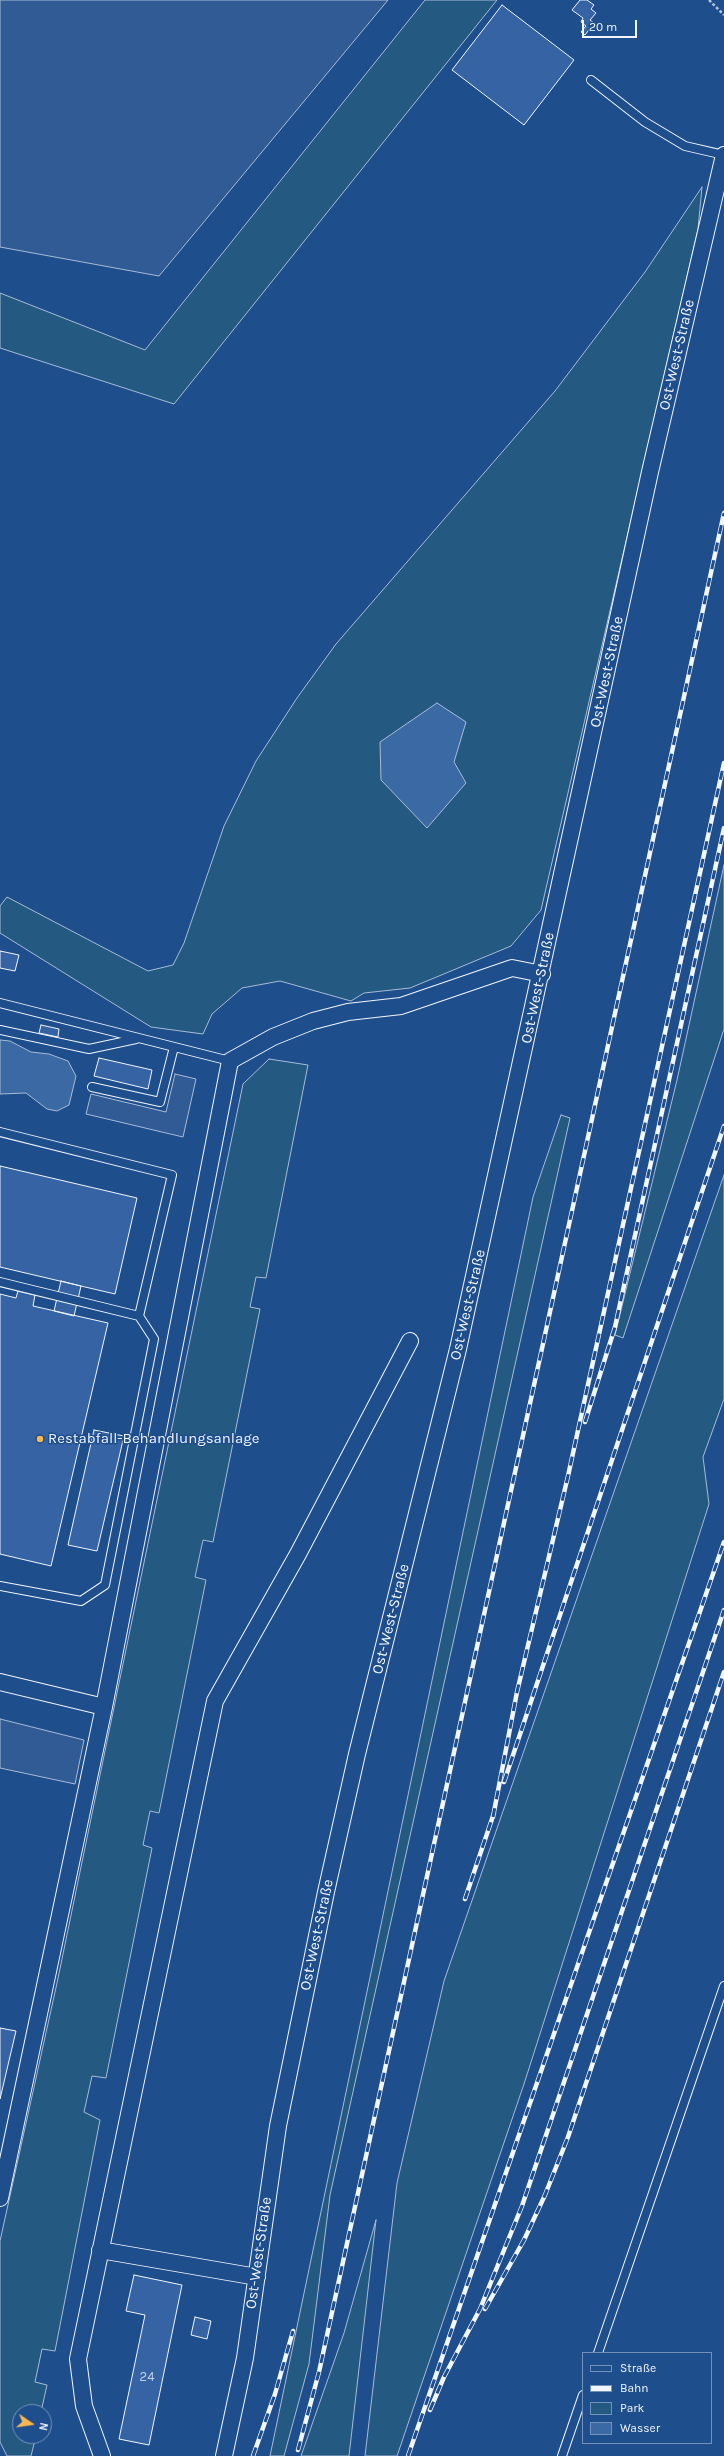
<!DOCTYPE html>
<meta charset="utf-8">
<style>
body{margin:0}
#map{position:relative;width:724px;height:2456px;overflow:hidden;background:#1f4e8c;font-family:Karla,sans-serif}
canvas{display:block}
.legend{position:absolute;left:582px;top:2352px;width:130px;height:92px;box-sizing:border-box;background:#1f4e8c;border:1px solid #7391ba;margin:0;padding:5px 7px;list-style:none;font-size:12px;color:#f2f6ff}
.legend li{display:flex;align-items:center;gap:8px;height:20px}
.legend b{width:20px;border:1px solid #7391ba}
.north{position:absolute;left:12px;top:2404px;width:40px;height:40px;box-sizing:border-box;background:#1f4e8c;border:1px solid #7391ba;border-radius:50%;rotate:103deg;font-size:11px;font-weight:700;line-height:16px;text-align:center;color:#f2f6ff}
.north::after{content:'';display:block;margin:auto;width:14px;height:18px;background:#ffb74d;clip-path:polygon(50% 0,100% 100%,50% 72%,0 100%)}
.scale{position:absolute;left:582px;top:20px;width:55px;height:18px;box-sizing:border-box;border:2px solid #f2f6ff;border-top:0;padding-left:5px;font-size:12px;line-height:14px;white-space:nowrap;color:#f2f6ff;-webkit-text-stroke:3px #1f4e8c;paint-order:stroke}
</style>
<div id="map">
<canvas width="724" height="2456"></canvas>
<ul class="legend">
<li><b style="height:5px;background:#1f4e8c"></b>Straße</li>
<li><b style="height:5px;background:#f2f6ff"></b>Bahn</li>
<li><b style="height:11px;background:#245a82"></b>Park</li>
<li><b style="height:11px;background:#3b69a3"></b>Wasser</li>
</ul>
<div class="north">N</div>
<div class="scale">20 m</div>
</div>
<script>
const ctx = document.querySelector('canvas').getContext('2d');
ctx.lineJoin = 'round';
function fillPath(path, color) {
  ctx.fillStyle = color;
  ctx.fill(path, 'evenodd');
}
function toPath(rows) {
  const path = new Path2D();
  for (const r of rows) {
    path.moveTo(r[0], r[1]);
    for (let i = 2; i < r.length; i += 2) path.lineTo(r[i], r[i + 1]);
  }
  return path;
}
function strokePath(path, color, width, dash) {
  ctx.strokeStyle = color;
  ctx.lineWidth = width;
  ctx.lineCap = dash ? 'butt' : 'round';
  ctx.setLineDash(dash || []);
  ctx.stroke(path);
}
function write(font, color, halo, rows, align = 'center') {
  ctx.font = font + ' Karla,sans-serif';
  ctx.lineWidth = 3;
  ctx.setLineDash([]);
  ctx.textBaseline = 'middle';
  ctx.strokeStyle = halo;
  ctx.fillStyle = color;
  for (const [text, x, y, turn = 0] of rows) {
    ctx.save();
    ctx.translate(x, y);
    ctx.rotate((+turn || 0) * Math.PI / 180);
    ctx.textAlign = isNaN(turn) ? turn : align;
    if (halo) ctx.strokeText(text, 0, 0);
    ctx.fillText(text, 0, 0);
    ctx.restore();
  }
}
const green = toPath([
 [425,0,497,0,174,404,0,348,0,293,145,350,425,0],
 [702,187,698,229,541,910,511,946,410,988,364,993,351,1001,280,981,242,988,212,1014,203,1034,151,1027,0,933,0,906,7,897,148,971,173,965,184,943,224,826,256,761,297,698,336,644,555,391,645,272,702,187],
 [724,865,724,1029,623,1338,615,1335,677,1080,724,865],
 [269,1059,308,1065,266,1278,256,1277,250,1307,260,1309,213,1542,203,1540,195,1577,206,1580,159,1813,150,1811,143,1845,152,1848,106,2078,92,2076,84,2112,100,2120,55,2351,42,2349,35,2382,47,2385,41,2412,20,2412,20,2436,36,2436,31,2456,7,2456,0,2442,0,2241,57,1983,243,1084,269,1059],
 [561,1115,570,1118,330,2195,309,2364,284,2456,270,2456,533,1197,561,1115],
 [724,1175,724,1399,703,1457,709,1504,524,2084,397,2456,365,2456,397,2183,444,1981,724,1175],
 [376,2220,349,2456,301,2456,344,2333,376,2220]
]);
fillPath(green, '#245a82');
strokePath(green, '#a8bbd7', 1);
const parking = toPath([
 [0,0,388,0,159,276,0,247,0,0],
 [175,1074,196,1079,183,1137,86,1114,91,1094,166,1112,175,1074],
 [0,1719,84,1740,75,1784,0,1768,0,1719]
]);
fillPath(parking, '#305b95');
strokePath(parking, '#a8bbd7', 1);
const water = toPath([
 [437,703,466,722,454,762,466,783,427,828,381,780,380,742,437,703],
 [0,1040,10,1041,31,1052,49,1054,68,1061,76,1076,69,1105,57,1111,47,1109,26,1093,0,1094,0,1040]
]);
fillPath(water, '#3b69a3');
strokePath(water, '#a8bbd7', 1);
const building = toPath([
 [580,0,587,0,594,5,591,9,596,13,590,20,594,23,585,35,581,32,586,26,581,22,583,18,572,10,580,0],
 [502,5,574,60,524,125,452,70,502,5],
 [0,951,19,955,15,971,0,968,0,951],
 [41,1025,59,1029,58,1037,39,1033,41,1025],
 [99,1058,152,1070,148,1089,94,1076,99,1058],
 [0,1166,137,1198,115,1294,0,1267,0,1166],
 [61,1281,81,1286,74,1316,54,1311,61,1281],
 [18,1291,35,1295,33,1306,108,1323,51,1566,0,1554,0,1294,16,1298,18,1291],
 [94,1430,124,1436,97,1551,68,1545,94,1430],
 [0,2028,16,2031,0,2099,0,2028],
 [134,2275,182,2285,149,2445,119,2439,145,2315,126,2311,134,2275],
 [195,2317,211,2321,207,2339,191,2335,195,2317]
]);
fillPath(building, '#3563a3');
strokePath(building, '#f2f6ff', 1);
const lane = toPath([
 [591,80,645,122,685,146,724,155],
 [0,1003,230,1061],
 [0,1030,89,1049,136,1039],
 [92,1087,160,1102,174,1047],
 [0,1132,172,1175,139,1316,154,1339,105,1585,81,1601,0,1586],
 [0,1282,139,1316],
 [598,2353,724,1986],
 [562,2456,583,2395]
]);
const street = toPath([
 [0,1682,104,1707],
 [0,2198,104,1707,230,1061,273,1037,313,1021,348,1012,401,1006,512,968,542,974],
 [100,2250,257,2277],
 [102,2456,84,2406,78,2359,215,1701,298,1554,410,1341],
 [224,2456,245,2358,278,2126,326,1892,357,1754,458,1349,650,472,724,155]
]);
strokePath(lane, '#f2f6ff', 10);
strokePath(street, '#f2f6ff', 18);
strokePath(toPath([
 [709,0,724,15]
]), '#b3c4dc', 2.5, [3, 2]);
strokePath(lane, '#1f4e8c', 8);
strokePath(street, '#1f4e8c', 16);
const rail = toPath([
 [585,1422,615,1327,724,828],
 [504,1782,724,1126],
 [493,1817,517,1692,568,1476,724,763],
 [465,1899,494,1813],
 [485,2309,524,2240,545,2195,568,2137,724,1672],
 [430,2410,444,2377,480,2309,522,2206,724,1610],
 [298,2450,319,2372,724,513],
 [253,2456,275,2394,293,2331],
 [408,2456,724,1542]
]);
strokePath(rail, '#f2f6ff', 4.5);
strokePath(rail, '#1f4e8c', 3, [9]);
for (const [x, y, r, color] of [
 [40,1439,4,"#ffb74d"]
]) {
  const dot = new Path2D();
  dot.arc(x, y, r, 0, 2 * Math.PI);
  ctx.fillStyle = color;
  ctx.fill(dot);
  strokePath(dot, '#1f4e8c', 1.5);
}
write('13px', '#c3d1e8', null, [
 ["24",147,2377]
]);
write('15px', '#f2f6ff', '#1f4e8c', [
 ["Ost-West-Straße",677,355,-77],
 ["Ost-West-Straße",607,672,-78],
 ["Ost-West-Straße",538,988,-78],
 ["Ost-West-Straße",468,1305,-77],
 ["Ost-West-Straße",391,1619,-76],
 ["Ost-West-Straße",317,1935,-78],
 ["Ost-West-Straße",259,2253,-82]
]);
write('15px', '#f2f6ff', '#1f4e8c', [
 ["Restabfall-Behandlungsanlage",48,1439]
], 'left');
</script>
